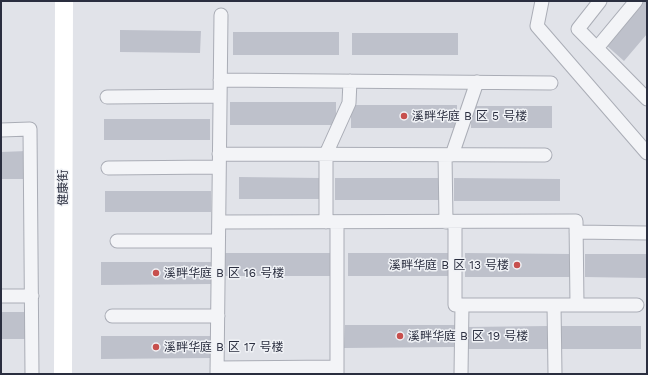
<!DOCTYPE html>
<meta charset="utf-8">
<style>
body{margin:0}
#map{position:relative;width:648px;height:375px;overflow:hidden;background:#e1e3e9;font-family:"Work Sans",sans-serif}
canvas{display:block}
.frame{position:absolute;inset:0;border:2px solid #2a2e3f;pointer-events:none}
</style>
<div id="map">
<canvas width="648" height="375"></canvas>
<div class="frame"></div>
</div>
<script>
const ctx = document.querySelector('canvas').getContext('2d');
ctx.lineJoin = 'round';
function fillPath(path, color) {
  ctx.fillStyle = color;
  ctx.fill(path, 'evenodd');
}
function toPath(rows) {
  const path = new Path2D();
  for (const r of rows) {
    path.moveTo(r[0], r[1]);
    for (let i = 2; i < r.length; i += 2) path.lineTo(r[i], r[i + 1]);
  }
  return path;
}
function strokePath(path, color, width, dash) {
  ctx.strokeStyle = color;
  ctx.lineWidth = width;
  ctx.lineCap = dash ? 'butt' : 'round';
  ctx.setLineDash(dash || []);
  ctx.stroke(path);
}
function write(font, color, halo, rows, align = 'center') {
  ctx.font = font + ' "Work Sans","Noto Sans SC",sans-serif';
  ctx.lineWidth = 3;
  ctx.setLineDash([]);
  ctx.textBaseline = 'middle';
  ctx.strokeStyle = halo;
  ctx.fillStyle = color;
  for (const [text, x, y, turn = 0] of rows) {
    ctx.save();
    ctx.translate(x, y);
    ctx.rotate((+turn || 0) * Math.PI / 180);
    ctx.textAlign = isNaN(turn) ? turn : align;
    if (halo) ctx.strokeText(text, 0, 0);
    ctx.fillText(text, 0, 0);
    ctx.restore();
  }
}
fillPath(toPath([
 [644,1,647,1,647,34,624,61,606,45],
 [120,30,201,31,200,53,120,52],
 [233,32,339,32,339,55,233,55],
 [352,33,458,33,458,55,352,55],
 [230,102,336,102,336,125,230,125],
 [351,105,457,105,457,128,351,128],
 [471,106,552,106,552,128,471,128],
 [104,119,210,119,210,140,104,140],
 [27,151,27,179,1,179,1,152],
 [239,177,319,178,319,199,239,199],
 [335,178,441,178,441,200,335,200],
 [454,178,560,179,560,201,454,201],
 [105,191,211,191,211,212,105,212],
 [225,253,331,253,331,276,225,276],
 [348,253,449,253,449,276,348,276],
 [465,253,570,254,570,277,465,277],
 [585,254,647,254,647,278,585,277],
 [101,262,211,262,211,284,101,285],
 [1,312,26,312,27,339,1,339],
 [345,325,455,325,455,347,344,348],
 [548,326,548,349,467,349,467,327],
 [561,326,641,326,641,349,561,349],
 [101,336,211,336,211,358,101,359]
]), '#bec1cb');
const street = toPath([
 [542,1,537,26,647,153],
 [600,1,578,29,647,99],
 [597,48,636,1],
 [220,80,551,83],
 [107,97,220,96],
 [1,130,30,129,32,374],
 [219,154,545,155],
 [445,155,446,222],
 [452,155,477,82],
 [108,168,219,167],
 [219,222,576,221,577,305],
 [326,222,326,154,349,103,350,81],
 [337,222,337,374],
 [455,222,455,305,637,305],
 [576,232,647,233],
 [117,241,218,241],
 [1,296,32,296],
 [554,305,555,374],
 [112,316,218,316],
 [217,368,337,367],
 [217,374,221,15],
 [461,374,462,305]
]);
strokePath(street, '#aaadb6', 15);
strokePath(street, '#f3f4f7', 13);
strokePath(toPath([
 [63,374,64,1]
]), '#fff', 18);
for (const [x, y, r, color] of [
 [404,116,4,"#c74f4d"],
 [517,265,4,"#c74f4d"],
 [156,273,4,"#c74f4d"],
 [400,336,4,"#c74f4d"],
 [156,347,4,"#c74f4d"]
]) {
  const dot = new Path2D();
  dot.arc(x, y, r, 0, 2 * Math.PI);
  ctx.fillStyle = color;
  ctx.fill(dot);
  strokePath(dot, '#f0f2f6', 1.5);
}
write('12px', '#2a2e3f', '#f0f2f6', [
 ["溪畔华庭 B 区 5 号楼",412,116],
 ["溪畔华庭 B 区 13 号楼",509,265,"right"],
 ["溪畔华庭 B 区 16 号楼",164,273],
 ["溪畔华庭 B 区 19 号楼",408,336],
 ["溪畔华庭 B 区 17 号楼",164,347]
], 'left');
write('12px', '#2a2e3f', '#f0f2f6', [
 ["健康街",63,188,-90]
]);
</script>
